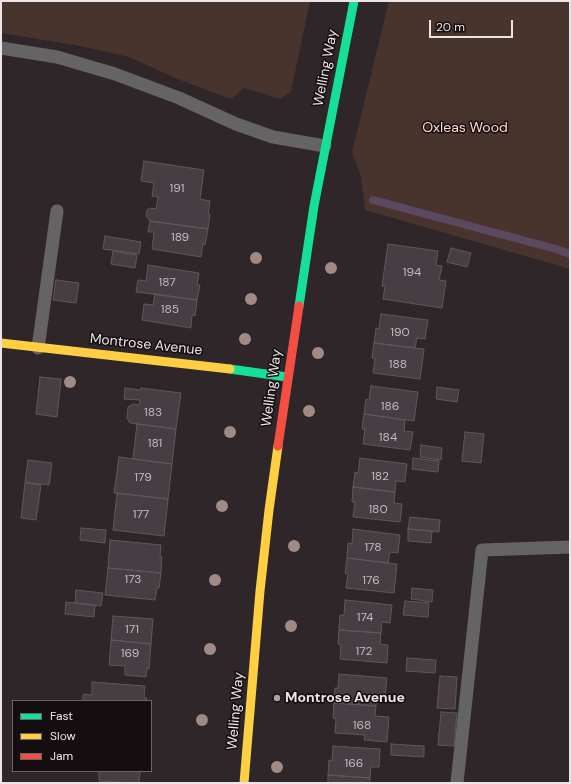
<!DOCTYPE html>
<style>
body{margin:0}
#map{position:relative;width:571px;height:784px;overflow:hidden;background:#2e2629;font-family:"DM Sans",sans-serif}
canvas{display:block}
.frame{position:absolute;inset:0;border:2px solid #eee4e7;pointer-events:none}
.legend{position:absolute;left:12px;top:700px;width:140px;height:72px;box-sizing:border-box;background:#150e11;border:1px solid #6c6467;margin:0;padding:5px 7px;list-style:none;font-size:12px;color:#eee4e7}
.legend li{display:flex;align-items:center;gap:8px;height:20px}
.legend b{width:20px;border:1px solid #6c6467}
.scale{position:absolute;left:429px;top:20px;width:84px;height:18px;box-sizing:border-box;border:2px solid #eee4e7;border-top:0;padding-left:5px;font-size:12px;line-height:14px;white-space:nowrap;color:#eee4e7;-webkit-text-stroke:3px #150e11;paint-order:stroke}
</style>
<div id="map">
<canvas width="571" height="784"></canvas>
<div class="frame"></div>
<ul class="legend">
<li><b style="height:5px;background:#16e098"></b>Fast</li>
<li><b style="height:5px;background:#ffcf43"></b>Slow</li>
<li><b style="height:5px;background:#f24e42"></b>Jam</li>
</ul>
<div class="scale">20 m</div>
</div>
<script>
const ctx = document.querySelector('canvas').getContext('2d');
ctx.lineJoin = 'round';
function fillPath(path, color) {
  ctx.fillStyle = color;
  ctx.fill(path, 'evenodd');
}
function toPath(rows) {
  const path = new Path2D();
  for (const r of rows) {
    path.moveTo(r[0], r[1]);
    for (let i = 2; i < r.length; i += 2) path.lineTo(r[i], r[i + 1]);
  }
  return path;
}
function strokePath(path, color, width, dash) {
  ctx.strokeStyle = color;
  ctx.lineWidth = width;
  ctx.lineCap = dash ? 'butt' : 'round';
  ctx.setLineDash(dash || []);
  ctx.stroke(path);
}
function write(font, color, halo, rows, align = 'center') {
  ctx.font = font + ' "DM Sans",sans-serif';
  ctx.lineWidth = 3;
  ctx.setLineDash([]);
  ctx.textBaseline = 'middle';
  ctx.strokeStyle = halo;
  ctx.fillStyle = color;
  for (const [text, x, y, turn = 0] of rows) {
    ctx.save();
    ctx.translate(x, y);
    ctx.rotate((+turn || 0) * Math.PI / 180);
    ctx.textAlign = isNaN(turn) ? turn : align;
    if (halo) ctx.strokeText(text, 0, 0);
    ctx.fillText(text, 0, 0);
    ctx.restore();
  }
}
fillPath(toPath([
 [1,1,310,1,291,92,280,99,244,88,231,99,175,78,129,57,75,45,1,33],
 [389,1,570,1,570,269,365,210,361,176,352,152]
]), '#49332d');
strokePath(toPath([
 [373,200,556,249,570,254]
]), '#594a61', 8);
const building = toPath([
 [144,161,204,170,200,199,210,201,208,214,210,214,208,229,150,221,146,216,147,210,151,208,156,209,158,197,152,196,154,183,141,181,144,161],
 [150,221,208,229,205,245,203,244,201,257,152,249,154,232,148,232,150,221],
 [105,236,141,242,139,254,103,249,105,236],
 [388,244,438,251,436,265,442,266,439,280,446,281,442,308,383,299,385,286,382,286,388,244],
 [451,248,471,253,467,267,447,262,451,248],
 [113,251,137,255,135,268,111,264,113,251],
 [148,265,199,273,197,285,200,285,197,300,136,292,138,280,146,281,148,265],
 [56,280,79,283,76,303,53,300,56,280],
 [155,294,197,300,195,316,192,315,191,328,142,320,144,304,153,305,155,294],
 [381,314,428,320,425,339,417,338,415,348,374,343,376,328,379,329,381,314],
 [374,343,424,349,420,379,373,373,375,358,372,358,374,343],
 [40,377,61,379,57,417,36,414,40,377],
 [371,386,418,392,414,421,364,414,366,399,369,400,371,386],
 [437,387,459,390,457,402,436,399,437,387],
 [125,388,140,390,141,388,181,393,176,429,130,423,127,418,128,407,133,404,139,405,140,400,124,399,125,388],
 [364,414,405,420,404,431,413,432,410,450,363,444,365,429,362,429,364,414],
 [137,424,176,429,172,464,133,459,137,424],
 [465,432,484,434,481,463,462,461,465,432],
 [421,445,442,448,441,460,420,457,421,445],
 [119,457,172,464,168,499,114,493,119,457],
 [360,458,407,464,405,482,396,481,395,492,353,487,355,472,358,473,360,458],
 [413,458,439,461,438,472,412,469,413,458],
 [28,460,52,463,49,485,25,482,28,460],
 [25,483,41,485,36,520,21,518,25,483],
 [353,487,395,492,394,503,402,504,400,522,353,517,355,502,352,502,353,487],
 [117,493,168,499,164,536,113,530,117,493],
 [410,517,440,520,439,532,408,529,410,517],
 [81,528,106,530,105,543,80,540,81,528],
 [353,529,400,535,398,553,390,552,388,563,347,558,348,543,352,544,353,529],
 [408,529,432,531,431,543,408,541,408,529],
 [110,540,161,545,160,557,162,557,161,573,108,568,110,540],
 [347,558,397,564,394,593,346,588,348,574,345,573,347,558],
 [108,568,161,573,159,588,157,588,155,600,105,595,108,568],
 [412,588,433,590,432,602,411,599,412,588],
 [76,590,103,593,101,606,75,603,76,590],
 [345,600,392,605,390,623,382,622,381,633,339,630,340,615,344,615,345,600],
 [405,601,429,603,428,617,403,615,405,601],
 [66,602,95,605,94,617,65,614,66,602],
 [113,616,153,619,151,644,111,640,113,616],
 [339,630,381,633,380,644,388,645,387,663,340,659,341,645,338,644,339,630],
 [111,640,151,644,149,669,147,668,146,677,125,675,125,666,109,665,111,640],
 [407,658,436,660,435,673,406,671,407,658],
 [339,674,387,678,385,696,377,696,376,706,334,703,335,688,338,688,339,674],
 [440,676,457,677,455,709,437,708,440,676],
 [92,682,145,686,144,698,147,698,146,701,83,701,83,694,92,695,92,682],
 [334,703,376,706,375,716,389,717,387,742,364,740,365,735,335,733,336,719,333,718,334,703],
 [441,712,457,713,454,746,438,745,441,712],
 [391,744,424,746,424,757,391,755,391,744],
 [333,746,380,749,379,767,371,767,370,778,328,775,329,760,332,761,333,746],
 [99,771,140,771,139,783,99,781,99,771],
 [328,775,370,778,370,783,328,783,328,775]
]);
fillPath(building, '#473e44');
strokePath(building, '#5e585b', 1);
strokePath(toPath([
 [1,48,57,57,115,74,179,98,236,124,273,137,325,146],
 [38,348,57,211],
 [457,783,482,550,570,547]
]), '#666364', 13);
strokePath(toPath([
 [299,306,314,206,354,1],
 [230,369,287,377]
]), '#16e098', 9);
strokePath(toPath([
 [1,343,230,369],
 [244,783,260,591,269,510,278,446]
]), '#ffcf43', 9);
strokePath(toPath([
 [278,446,299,306]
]), '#f24e42', 9);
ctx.fillStyle = '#a18984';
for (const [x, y] of [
 [256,258],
 [331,268],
 [251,299],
 [245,339],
 [318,353],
 [70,382],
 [309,411],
 [230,432],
 [222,506],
 [294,546],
 [215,580],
 [291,626],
 [210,649],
 [202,720],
 [277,767]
]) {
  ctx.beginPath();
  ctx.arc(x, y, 6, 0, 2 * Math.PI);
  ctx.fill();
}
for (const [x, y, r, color] of [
 [277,698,4,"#aba2a4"]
]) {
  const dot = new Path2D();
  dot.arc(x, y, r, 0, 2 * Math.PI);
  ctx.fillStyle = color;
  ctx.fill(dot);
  strokePath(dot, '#150e11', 1.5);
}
write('12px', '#c4babe', null, [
 ["191",177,189],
 ["189",180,238],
 ["194",412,273],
 ["187",167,283],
 ["185",170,310],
 ["190",400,333],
 ["188",398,365],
 ["186",390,407],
 ["183",153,413],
 ["184",388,438],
 ["181",155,444],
 ["182",380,477],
 ["179",143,478],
 ["180",378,510],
 ["177",141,515],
 ["178",373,548],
 ["173",133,580],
 ["176",371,581],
 ["174",365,618],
 ["171",132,630],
 ["172",364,652],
 ["169",130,654],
 ["168",362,726],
 ["166",354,764]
]);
write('14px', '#eee4e7', '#150e11', [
 ["Welling Way",326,68,-79],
 ["Montrose Avenue",146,345,6],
 ["Welling Way",272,388,-82],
 ["Welling Way",236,711,-85]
]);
write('14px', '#ffdacf', '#150e11', [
 ["Oxleas Wood",465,128]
]);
write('bold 14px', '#eee4e7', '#150e11', [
 ["Montrose Avenue",285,698]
], 'left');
</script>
